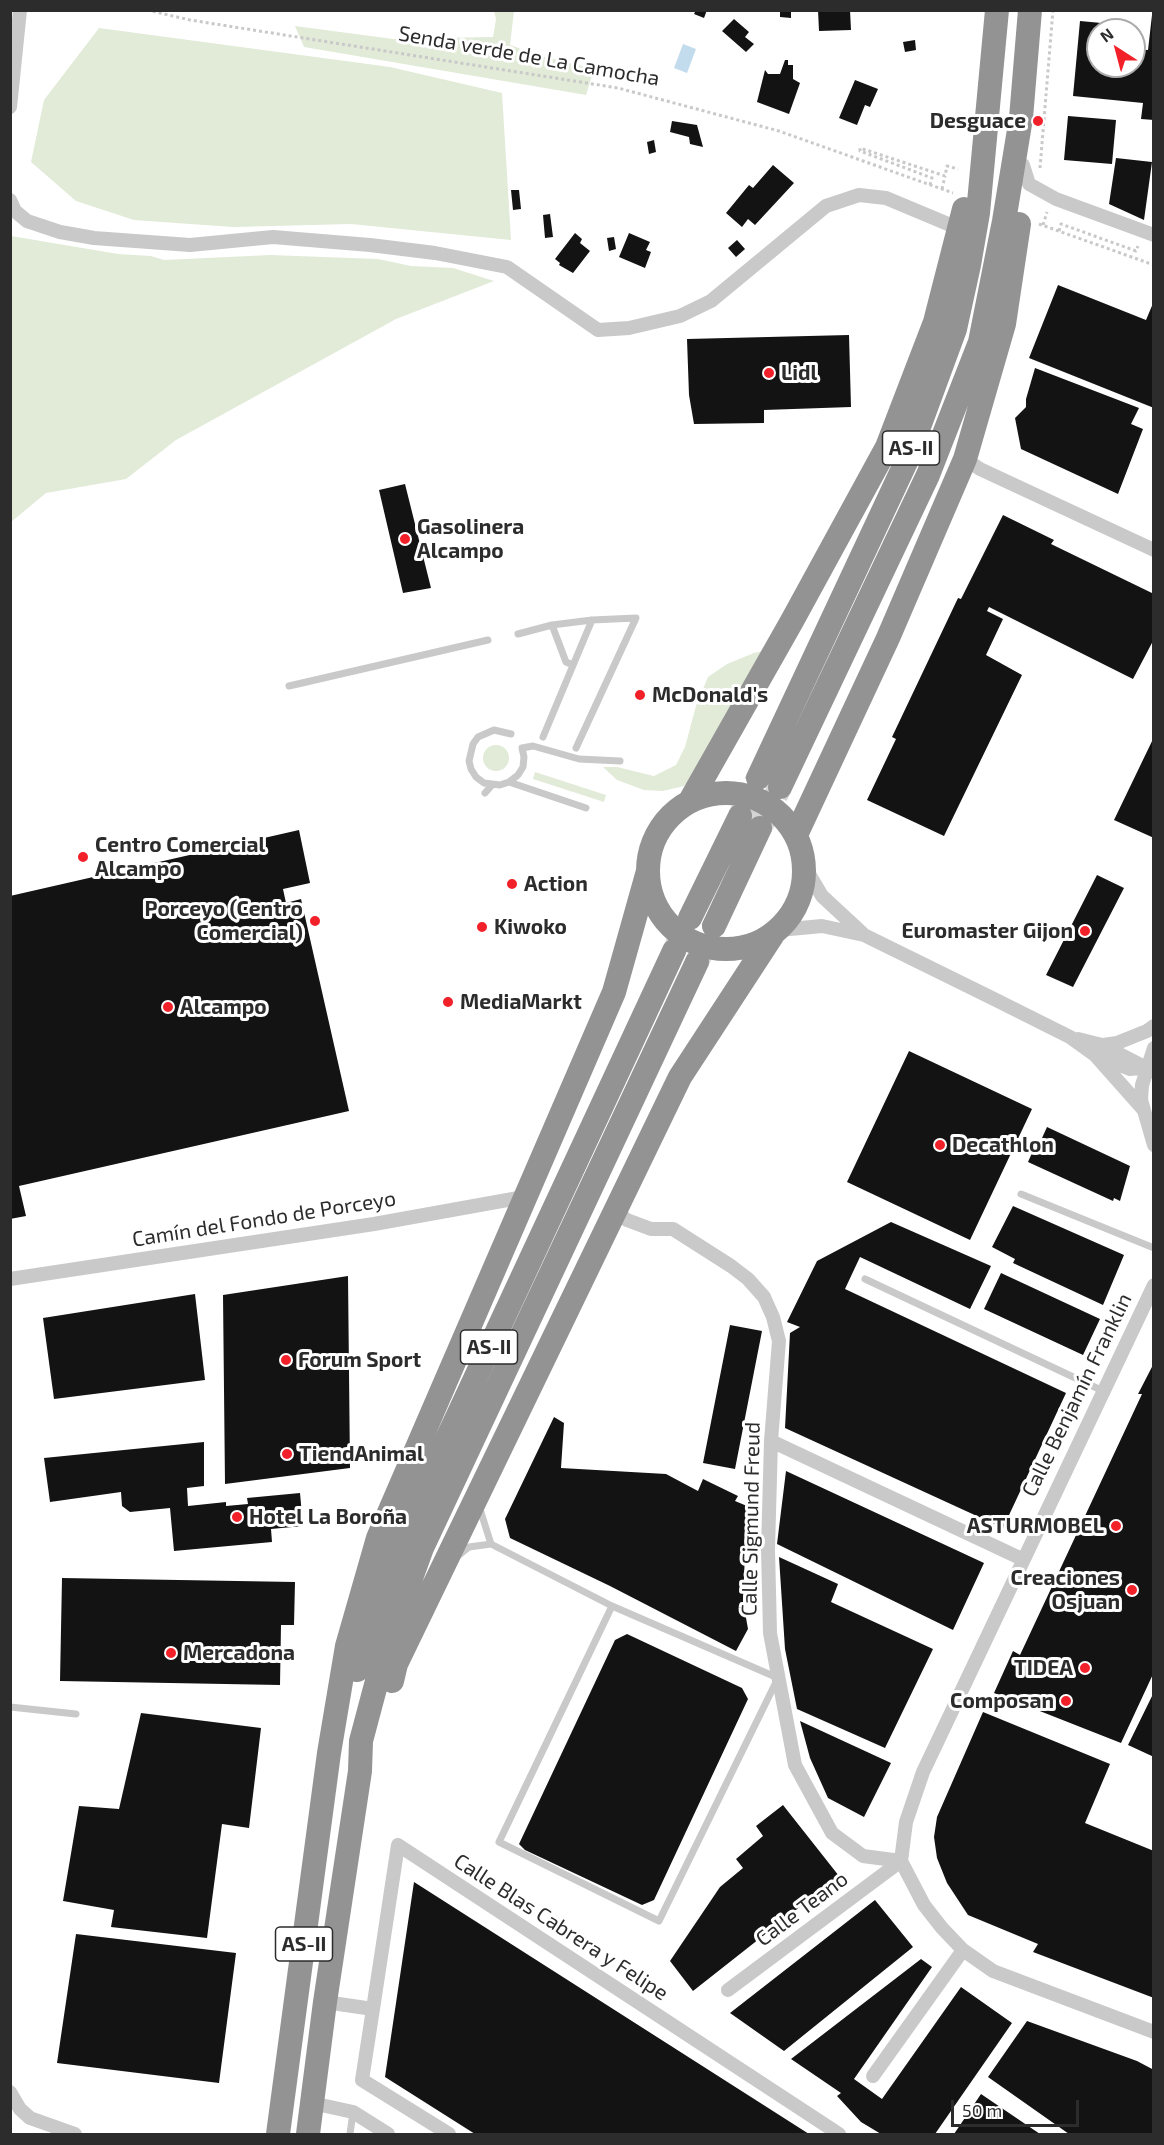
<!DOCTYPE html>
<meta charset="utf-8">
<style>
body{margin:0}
#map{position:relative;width:1164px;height:2145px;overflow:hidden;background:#fff;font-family:"Exo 2",sans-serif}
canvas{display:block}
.frame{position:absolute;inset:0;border:12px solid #2c2c2c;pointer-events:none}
.north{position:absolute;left:1086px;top:18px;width:60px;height:60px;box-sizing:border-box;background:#fff;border:2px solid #ababab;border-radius:50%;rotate:324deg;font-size:16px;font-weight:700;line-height:24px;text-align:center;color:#2c2c2c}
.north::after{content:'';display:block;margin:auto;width:21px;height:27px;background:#f12029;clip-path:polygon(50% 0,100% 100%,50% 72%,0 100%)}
.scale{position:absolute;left:951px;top:2100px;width:128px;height:27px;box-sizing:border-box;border:3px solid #2c2c2c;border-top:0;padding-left:8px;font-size:18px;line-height:21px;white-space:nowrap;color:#2c2c2c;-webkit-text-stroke:4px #fff;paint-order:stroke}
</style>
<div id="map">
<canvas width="1164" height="2145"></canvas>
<div class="frame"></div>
<div class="north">N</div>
<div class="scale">50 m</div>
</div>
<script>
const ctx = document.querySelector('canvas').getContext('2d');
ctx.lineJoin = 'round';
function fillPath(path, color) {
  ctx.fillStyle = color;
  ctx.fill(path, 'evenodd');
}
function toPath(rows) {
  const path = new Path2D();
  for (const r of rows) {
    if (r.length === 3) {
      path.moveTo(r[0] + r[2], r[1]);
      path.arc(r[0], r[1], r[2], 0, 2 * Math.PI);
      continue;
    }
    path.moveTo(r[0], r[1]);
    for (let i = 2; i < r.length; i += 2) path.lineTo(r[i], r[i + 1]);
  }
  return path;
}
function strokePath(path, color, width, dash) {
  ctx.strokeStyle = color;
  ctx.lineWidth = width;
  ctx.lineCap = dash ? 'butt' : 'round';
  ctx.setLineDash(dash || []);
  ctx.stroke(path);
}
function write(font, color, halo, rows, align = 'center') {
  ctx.font = font + ' "Exo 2",sans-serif';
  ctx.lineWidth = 6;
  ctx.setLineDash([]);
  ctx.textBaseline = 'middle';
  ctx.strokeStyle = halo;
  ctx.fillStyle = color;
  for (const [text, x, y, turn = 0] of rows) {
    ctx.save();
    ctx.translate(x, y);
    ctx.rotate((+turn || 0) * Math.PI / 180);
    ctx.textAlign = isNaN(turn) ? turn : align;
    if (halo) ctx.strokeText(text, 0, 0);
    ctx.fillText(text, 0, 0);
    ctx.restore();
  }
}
fillPath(toPath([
 [494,11,514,11,510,45,541,56,594,69,586,95,304,47,295,26,393,39,493,37,496,19],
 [99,28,390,67,502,93,511,240,351,224,233,227,134,220,76,201,31,162,44,100],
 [11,236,118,254,151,256,164,260,270,255,378,259,411,266,453,268,494,281,396,319,176,440,126,479,46,493,11,522],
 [763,651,700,766,684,786,663,791,644,790,617,780,603,767,617,767,654,776,676,765,685,747,696,706,708,677,727,664,754,653],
 [496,758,13],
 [535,772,606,795,604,802,533,779]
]), '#e1ebd8');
fillPath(toPath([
 [683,44,696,49,687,73,674,68]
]), '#c2dbed');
fillPath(toPath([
 [696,10,707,10,704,18,694,14],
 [780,10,791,10,791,18,780,17],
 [818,10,850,10,851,30,819,31],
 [1152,15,1154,15,1154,120,1141,119,1143,103,1073,96,1080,21,1123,25,1123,30,1098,30,1098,66,1134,66,1134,49,1148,50],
 [734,19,749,32,745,37,754,44,746,52,722,31],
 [915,40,916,50,905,52,903,42],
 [785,60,788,60,788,65,793,65,793,79,800,83,789,114,757,102,765,70,768,74,780,74],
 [855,80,878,89,870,107,865,105,857,125,839,118],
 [1068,116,1116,120,1112,164,1064,160],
 [672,121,697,125,703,147,690,144,689,137,670,132],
 [654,140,656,152,649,154,647,142],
 [1116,158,1152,162,1144,220,1109,204],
 [773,165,794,183,755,225,748,219,742,227,726,213,749,185,753,188],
 [511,190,519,190,521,209,513,210],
 [550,214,553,237,545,238,543,215],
 [575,233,582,239,580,243,590,251,573,273,559,265,560,263,555,259],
 [629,233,650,242,646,250,651,252,645,268,619,257],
 [614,237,616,249,609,251,607,238],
 [737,240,745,249,736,257,728,248],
 [1058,285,1146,320,1154,301,1154,408,1029,358],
 [849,335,851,407,764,410,764,423,694,424,689,395,687,339],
 [1035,368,1139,408,1131,424,1143,429,1118,494,1021,449,1015,418,1026,407,1026,399],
 [405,484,431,588,403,593,379,490],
 [1003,515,1054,540,1051,544,1154,594,1154,639,1133,679,989,607,987,611,1003,619,986,655,1022,675,944,836,867,800,896,739,892,737,958,598,961,599],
 [1154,737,1154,838,1114,820],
 [299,830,310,883,283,889,286,903,301,899,349,1111,19,1186,26,1216,10,1219,10,896],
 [1097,875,1124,888,1073,987,1046,975],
 [909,1051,1032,1109,970,1240,847,1182],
 [1047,1127,1130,1166,1120,1201,1114,1198,1113,1201,1028,1162,1035,1146,1038,1147],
 [1013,1206,1124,1255,1103,1305,1013,1263,1015,1259,992,1247],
 [891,1222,991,1266,970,1309,860,1257,845,1289,1066,1393,1003,1528,785,1428,790,1333,800,1327,787,1322,817,1261],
 [1001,1273,1100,1319,1083,1355,984,1309],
 [348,1276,350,1468,225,1484,223,1295],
 [195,1294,205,1380,54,1399,43,1318],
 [730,1325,762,1331,735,1469,703,1463],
 [1154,1363,1154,1672,1121,1743,994,1693,1013,1651,1020,1655,1142,1394,1138,1394],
 [554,1417,564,1423,561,1468,666,1474,698,1491,703,1479,738,1496,735,1501,747,1506,743,1601,748,1629,736,1651,610,1586,510,1538,505,1519],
 [204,1442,204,1486,187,1488,188,1506,226,1502,226,1506,248,1504,247,1498,300,1493,303,1526,271,1529,272,1542,174,1551,170,1508,130,1512,122,1506,121,1492,50,1502,44,1458],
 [786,1471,984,1563,953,1630,777,1544],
 [779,1557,838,1584,831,1602,933,1649,885,1748,797,1709,785,1649],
 [62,1578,295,1582,294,1625,281,1625,280,1685,60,1681],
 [627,1634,742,1688,748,1699,654,1900,642,1905,525,1850,519,1844,615,1640],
 [1154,1692,1154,1757,1128,1745],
 [983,1712,1110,1764,1085,1823,1154,1851,1154,1998,1033,1952,1038,1944,968,1915,947,1883,937,1858,934,1837,937,1817],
 [141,1713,261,1728,249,1828,222,1824,207,1938,111,1927,114,1910,63,1901,79,1806,119,1809],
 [800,1721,891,1763,864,1817,828,1798,810,1758],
 [783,1805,839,1876,693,1991,670,1961,720,1887,743,1868,736,1859,763,1836,756,1826],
 [414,1882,809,2134,475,2134,385,2077],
 [875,1900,913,1947,784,2051,730,2013],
 [76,1934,236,1953,219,2083,57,2063],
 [921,1959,932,1967,854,2079,882,2099,961,1987,1012,2023,935,2134,881,2134,861,2122,837,2096,841,2093,791,2059],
 [1027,2021,1137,2061,1154,2070,1154,2134,1069,2134,988,2077],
 [981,2094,1040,2134,954,2134]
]), '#131313');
strokePath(toPath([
 [740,816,758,778],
 [760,828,780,787],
 [674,951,690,918],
 [697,962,714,926]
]), '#d5d5d5', 24, [24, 12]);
strokePath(toPath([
 [147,10,190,20,618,88,779,131,953,193],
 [1040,168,1053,10],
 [930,185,932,178,860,151,860,148,945,176,947,166,958,169],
 [942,189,945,176],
 [1039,224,1154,265],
 [1043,225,1047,212],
 [1059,231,1061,224,1136,251,1138,246]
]), '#c9c9c9', 3, [3, 3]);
strokePath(toPath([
 [552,625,566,662,573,665],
 [518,634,552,625,592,620,636,618,576,748],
 [289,686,488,640],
 [511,734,494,730,478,737,473,744,469,761,471,769,476,777,484,783,500,785,509,782,518,775,523,767,524,757,522,748,533,746,579,759,620,761],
 [543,737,592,620],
 [509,782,586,808],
 [485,793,492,785],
 [1021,1194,1154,1248],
 [865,1279,1103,1391],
 [479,1506,491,1544],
 [459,1555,469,1547,491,1544,612,1606,778,1678,659,1921,499,1842,612,1606],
 [10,1707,76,1714],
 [350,2134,353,2112]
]), '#c9c9c9', 7);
strokePath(toPath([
 [10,107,20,10],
 [1023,165,1029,184,1056,199,1154,235],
 [10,200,15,211,27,221,60,232,94,238,190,245,273,237,370,245,435,253,507,267,598,330,629,328,680,316,711,301,826,206,859,195,886,198,960,229],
 [965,459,980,469,1154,550],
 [805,867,822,896,863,934],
 [779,930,822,926,864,935,992,998,1070,1037,1095,1055,1143,1109],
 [1078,1039,1102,1045,1154,1072],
 [1103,1045,1117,1043,1147,1031,1154,1026],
 [1154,1048,1142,1085,1141,1100,1154,1145],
 [1100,1057,1130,1069,1141,1068],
 [614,1211,627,1220,651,1229,673,1229,731,1266,748,1279,764,1297,773,1317,779,1341,771,1441,768,1549,770,1633,795,1765,832,1833,863,1856,901,1861],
 [10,1279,374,1224,524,1197],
 [1154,1285,923,1772,906,1822,901,1861,924,1905,942,1928,963,1950,993,1971,1154,2032],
 [771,1441,1022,1559],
 [728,1990,901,1861],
 [325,2002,373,2009,362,2080,449,2134],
 [373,2009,398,1845,839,2134],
 [873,2076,963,1950],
 [10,2092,20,2109,30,2118,75,2134],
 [312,2103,353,2112,388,2134]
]), '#c9c9c9', 14);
strokePath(toPath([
 [758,778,906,462,955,329,969,265,978,213,997,10],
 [780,787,928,475,980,342,1004,221,1021,118,1030,10],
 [726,871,78],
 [690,801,792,621,887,447,935,322,964,209],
 [796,835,888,638,965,459,1004,324,1019,224],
 [690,918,740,816],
 [714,926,760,828],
 [357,1670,399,1542,674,951],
 [392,1681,396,1664,680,1077,772,936],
 [278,2134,329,1753,347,1646,378,1538,614,992,648,871],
 [308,2134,325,2002,360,1771,361,1741,386,1647,422,1548,697,962]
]), '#939393', 24);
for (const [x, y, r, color] of [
 [1038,121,6,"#f12029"],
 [769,373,6,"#f12029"],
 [405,539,6,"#f12029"],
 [640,695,6,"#f12029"],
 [83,857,6,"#f12029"],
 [512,884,6,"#f12029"],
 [315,921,6,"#f12029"],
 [482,927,6,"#f12029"],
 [1085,931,6,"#f12029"],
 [448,1002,6,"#f12029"],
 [168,1007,6,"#f12029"],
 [940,1145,6,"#f12029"],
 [286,1360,6,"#f12029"],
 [287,1454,6,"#f12029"],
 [237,1517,6,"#f12029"],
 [1116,1526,6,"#f12029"],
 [1132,1590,6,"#f12029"],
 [171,1653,6,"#f12029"],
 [1085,1668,6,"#f12029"],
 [1066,1701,6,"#f12029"]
]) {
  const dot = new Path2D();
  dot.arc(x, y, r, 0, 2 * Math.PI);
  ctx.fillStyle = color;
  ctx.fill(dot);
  strokePath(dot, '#fff', 2);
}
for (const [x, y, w] of [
 [911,448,57],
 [489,1347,57],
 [304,1944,57]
]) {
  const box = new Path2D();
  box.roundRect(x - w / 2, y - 17, w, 34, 4.5);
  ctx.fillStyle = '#fff';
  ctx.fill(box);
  strokePath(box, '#2c2c2c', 1.5);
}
write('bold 20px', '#2c2c2c', null, [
 ["AS-II",911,448],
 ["AS-II",489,1347],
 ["AS-II",304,1944]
]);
write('21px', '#2c2c2c', '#fff', [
 ["Senda verde de La Camocha",529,56,10],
 ["Camín del Fondo de Porceyo",264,1219,-9],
 ["Calle Benjamín Franklin",1077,1395,-64],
 ["Calle Sigmund Freud",751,1519,-89],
 ["Calle Teano",802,1909,-37],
 ["Calle Blas Cabrera y Felipe",561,1927,33]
]);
write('bold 21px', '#2c2c2c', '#fff', [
 ["Desguace",1026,121,"right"],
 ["Lidl",781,373],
 ["Gasolinera",417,527],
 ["Alcampo",417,551],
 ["McDonald's",652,695],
 ["Centro Comercial",95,845],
 ["Alcampo",95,869],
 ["Action",524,884],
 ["Porceyo (Centro",303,909,"right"],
 ["Comercial)",303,933,"right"],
 ["Kiwoko",494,927],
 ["Euromaster Gijon",1073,931,"right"],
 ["MediaMarkt",460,1002],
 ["Alcampo",180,1007],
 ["Decathlon",952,1145],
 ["Forum Sport",298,1360],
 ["TiendAnimal",299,1454],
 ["Hotel La Boroña",249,1517],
 ["ASTURMOBEL",1104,1526,"right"],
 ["Creaciones",1120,1578,"right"],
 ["Osjuan",1120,1602,"right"],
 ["Mercadona",183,1653],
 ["TIDEA",1073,1668,"right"],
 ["Composan",1054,1701,"right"]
], 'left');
</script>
